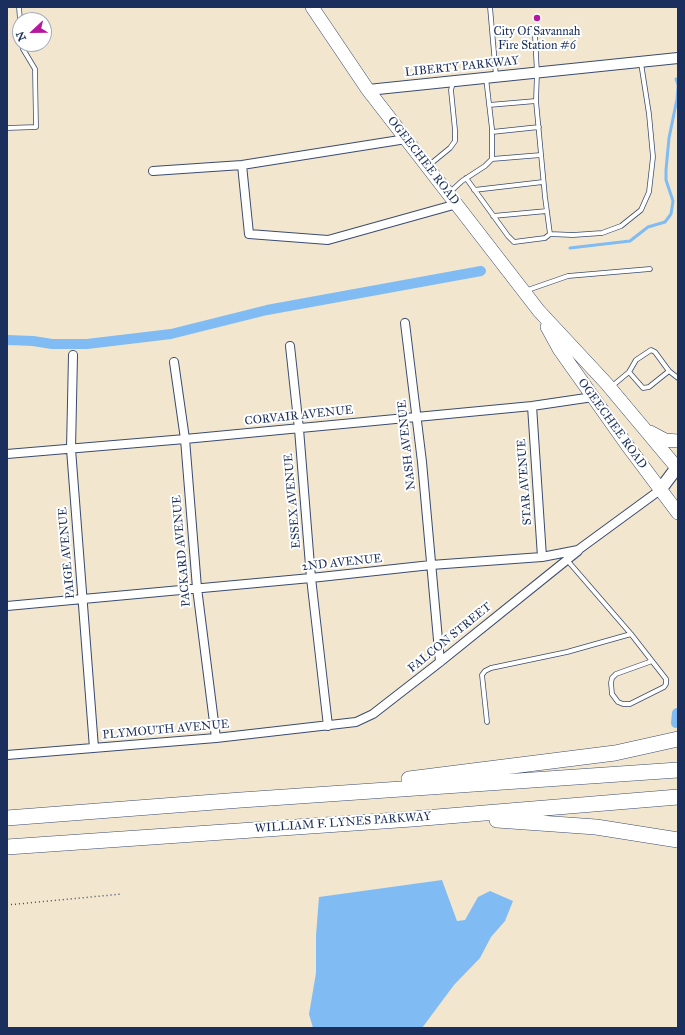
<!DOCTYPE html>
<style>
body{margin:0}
#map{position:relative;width:685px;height:1035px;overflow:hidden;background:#f2e7ce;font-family:"IM FELL Great Primer",serif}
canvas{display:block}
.frame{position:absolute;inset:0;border:8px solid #1b2f5e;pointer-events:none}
.north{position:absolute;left:12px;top:12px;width:40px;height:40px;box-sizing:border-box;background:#fff;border:1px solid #a4acbf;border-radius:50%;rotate:248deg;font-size:11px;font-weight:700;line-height:16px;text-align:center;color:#1b2f5e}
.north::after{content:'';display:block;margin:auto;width:14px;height:18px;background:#b5179e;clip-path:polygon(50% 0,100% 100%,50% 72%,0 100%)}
</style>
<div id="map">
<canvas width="685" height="1035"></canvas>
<div class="frame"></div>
<div class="north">N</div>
</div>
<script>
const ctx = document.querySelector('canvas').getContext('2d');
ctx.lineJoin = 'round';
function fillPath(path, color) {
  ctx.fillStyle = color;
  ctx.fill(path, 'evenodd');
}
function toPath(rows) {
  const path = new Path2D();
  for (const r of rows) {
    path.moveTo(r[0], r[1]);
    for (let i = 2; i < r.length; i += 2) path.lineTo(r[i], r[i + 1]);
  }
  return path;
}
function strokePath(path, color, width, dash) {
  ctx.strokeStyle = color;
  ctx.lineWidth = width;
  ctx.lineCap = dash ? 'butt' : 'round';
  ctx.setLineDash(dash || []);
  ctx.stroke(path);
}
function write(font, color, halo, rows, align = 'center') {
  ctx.font = font + ' "IM FELL Great Primer",serif';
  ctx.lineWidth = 4;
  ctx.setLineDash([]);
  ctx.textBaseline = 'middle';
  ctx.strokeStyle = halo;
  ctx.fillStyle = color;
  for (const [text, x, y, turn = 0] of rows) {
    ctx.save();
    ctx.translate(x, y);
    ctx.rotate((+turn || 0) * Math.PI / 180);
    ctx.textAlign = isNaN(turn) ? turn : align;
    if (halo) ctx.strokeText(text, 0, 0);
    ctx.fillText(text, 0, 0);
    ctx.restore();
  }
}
fillPath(toPath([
 [442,880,457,921,465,920,478,897,490,891,513,901,505,921,491,937,480,958,454,985,422,1028,313,1028,309,1014,316,973,316,935,319,897]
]), '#80bcf3');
strokePath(toPath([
 [676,79,678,85],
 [570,248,630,241,648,227,665,222,671,214,673,201,666,180,666,170,669,138,677,99,678,87]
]), '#80bcf3', 3);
strokePath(toPath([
 [7,340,33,341,52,344,87,344,171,334,267,310,481,271],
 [676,723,677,713]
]), '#80bcf3', 10);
const service = toPath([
 [19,7,20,20],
 [490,7,496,76],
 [489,105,536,101],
 [7,128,36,127,35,69,23,49,22,44],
 [492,132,539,127],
 [492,159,541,155],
 [428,166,450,148,455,141,455,130,451,90,453,83],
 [466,178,508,236,514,242,545,238,550,234,545,197,536,101,537,73,535,36],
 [474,190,543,182],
 [449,193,462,181,485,166,492,159,492,129,486,78],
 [493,216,547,211],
 [550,234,573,235,602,233,621,226,641,210,649,192,653,157,649,114,641,63],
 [525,291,568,276,650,269],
 [629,372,636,360,651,350,655,352,669,371],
 [611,387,629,372,643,388,649,387,669,371,678,378],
 [631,634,666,679,666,684,664,687,630,704,623,704,618,702,612,694,611,683,612,678,616,674,652,661],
 [487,722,482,675,485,671,491,668,567,652,631,634,567,560]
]);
const minor = toPath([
 [242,165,249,234,328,240,457,204],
 [153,171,242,165,406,139],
 [405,323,422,462,440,662],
 [290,346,299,429,311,578,328,726],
 [73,355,71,449,94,748],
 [174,362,185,439,197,588,216,738],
 [532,406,542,557],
 [7,454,185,439,532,406,593,397],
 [7,606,311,578,431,565,542,557,578,550,660,490],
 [7,755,216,738,356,722,373,714,440,662,578,551]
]);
const tertiary = toPath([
 [368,90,678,58]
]);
const secondary = toPath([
 [660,490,678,466]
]);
const primary = toPath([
 [312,7,368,90,539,311,606,383,678,469],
 [547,327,559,349,627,445,678,513],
 [650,432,665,440,678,441]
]);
const motorway = toPath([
 [409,779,615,753,678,739],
 [7,818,241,800,678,770],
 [497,820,596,827,678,840],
 [7,847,412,819,678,797]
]);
strokePath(service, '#3b4b6f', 5.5);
strokePath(minor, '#3b4b6f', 10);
strokePath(tertiary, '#3b4b6f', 12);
strokePath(secondary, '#3b4b6f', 14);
strokePath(primary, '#3b4b6f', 14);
strokePath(motorway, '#3b4b6f', 16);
strokePath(toPath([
 [7,905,122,894]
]), '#3b4b6f', 1.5, [1, 3]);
strokePath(service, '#fff', 4);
strokePath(minor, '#fff', 8);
strokePath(tertiary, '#fff', 10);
strokePath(secondary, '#fff', 12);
strokePath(primary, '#fff', 13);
strokePath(motorway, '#fff', 15);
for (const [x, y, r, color] of [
 [537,18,4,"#b5179e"]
]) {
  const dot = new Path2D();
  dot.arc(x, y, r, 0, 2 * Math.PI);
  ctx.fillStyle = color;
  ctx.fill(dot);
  strokePath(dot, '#fff', 1.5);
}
write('12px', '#1b2f5e', '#fff', [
 ["City Of Savannah",537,32],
 ["Fire Station #6",537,46]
]);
write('12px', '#1b2f5e', '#fff', [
 ["LIBERTY PARKWAY",462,67,-6],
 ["OGEECHEE ROAD",423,161,52],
 ["CORVAIR AVENUE",299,416,-6],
 ["OGEECHEE ROAD",612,424,54],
 ["NASH AVENUE",407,445,-96],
 ["STAR AVENUE",525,482,-94],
 ["ESSEX AVENUE",293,501,-95],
 ["PACKARD AVENUE",182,551,-95],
 ["PAIGE AVENUE",67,553,-95],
 ["2ND AVENUE",342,563,-6],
 ["FALCON STREET",450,638,-39],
 ["PLYMOUTH AVENUE",166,730,-5],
 ["WILLIAM F. LYNES PARKWAY",343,823,-4]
]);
</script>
